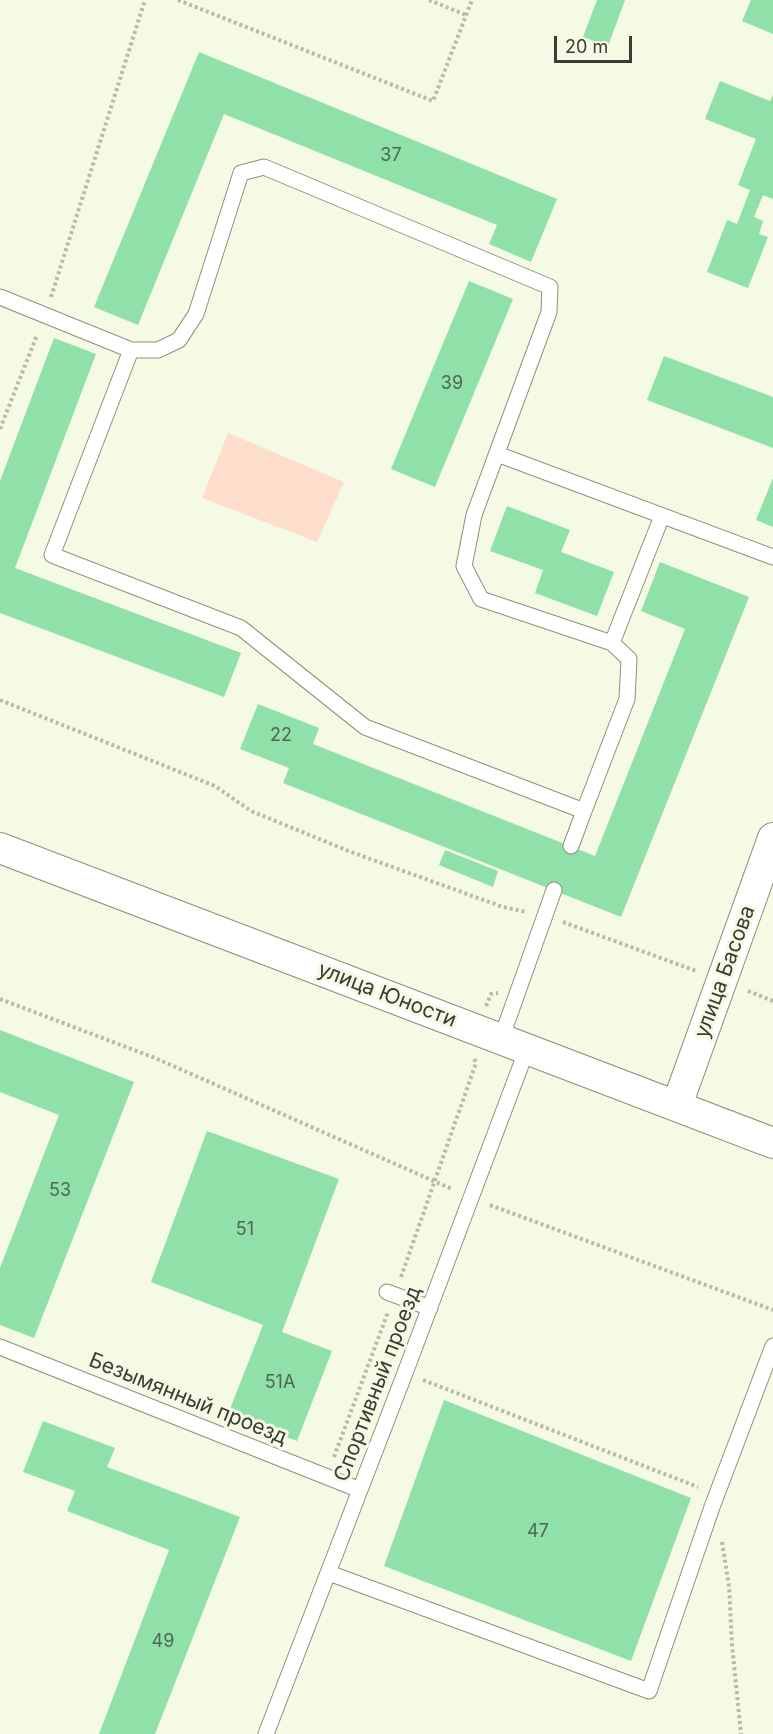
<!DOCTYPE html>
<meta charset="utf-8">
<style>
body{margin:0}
#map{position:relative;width:773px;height:1734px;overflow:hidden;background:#f4fae4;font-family:Inter,sans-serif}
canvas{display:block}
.scale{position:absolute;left:554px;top:36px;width:78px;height:27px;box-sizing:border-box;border:3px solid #3b3d34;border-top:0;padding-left:8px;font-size:18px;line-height:21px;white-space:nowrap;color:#3b3d34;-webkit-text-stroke:4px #f4fae4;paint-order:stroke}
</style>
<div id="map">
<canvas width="773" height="1734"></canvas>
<div class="scale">20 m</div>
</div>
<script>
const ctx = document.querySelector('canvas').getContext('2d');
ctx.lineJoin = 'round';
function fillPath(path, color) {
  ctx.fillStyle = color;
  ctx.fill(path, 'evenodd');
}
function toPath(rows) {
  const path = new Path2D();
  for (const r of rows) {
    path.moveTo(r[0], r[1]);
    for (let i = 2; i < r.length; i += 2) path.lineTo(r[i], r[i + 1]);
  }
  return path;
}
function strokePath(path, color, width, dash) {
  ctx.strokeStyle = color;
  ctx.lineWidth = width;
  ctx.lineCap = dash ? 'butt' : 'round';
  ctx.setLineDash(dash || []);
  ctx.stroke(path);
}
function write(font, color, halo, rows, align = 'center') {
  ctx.font = font + ' Inter,sans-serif';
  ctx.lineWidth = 6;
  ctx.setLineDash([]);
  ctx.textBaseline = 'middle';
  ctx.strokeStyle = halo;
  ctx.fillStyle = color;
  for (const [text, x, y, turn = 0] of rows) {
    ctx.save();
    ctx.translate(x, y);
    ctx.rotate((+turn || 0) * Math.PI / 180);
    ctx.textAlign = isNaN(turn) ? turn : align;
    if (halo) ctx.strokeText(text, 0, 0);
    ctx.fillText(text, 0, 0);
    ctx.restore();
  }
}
fillPath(toPath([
 [228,433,344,482,317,542,202,498]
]), '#fdddcc');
fillPath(toPath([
 [597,0,625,0,608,46,583,37],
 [751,0,773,0,773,34,742,21],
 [199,52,557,199,531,262,489,244,497,225,224,114,138,325,94,307],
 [720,81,770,101,773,95,773,199,763,195,754,217,763,221,759,234,768,237,748,288,707,272,727,220,737,224,750,190,738,185,756,139,705,119],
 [469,281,513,299,435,487,391,469],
 [54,338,96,354,15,568,241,653,224,697,0,613,0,481],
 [664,356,773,397,773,448,647,400],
 [773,478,773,527,756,520],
 [507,506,570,530,561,552,614,572,597,616,535,593,543,570,490,551],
 [660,562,749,597,621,917,283,783,289,768,240,749,258,704,319,728,313,744,595,856,685,629,641,611],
 [445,850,498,871,493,887,439,865],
 [0,1030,134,1082,34,1338,0,1325,0,1268,59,1115,0,1092],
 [207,1131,339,1179,282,1332,332,1351,297,1441,228,1414,263,1325,151,1282],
 [444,1400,691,1498,631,1661,384,1566],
 [43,1421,115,1448,107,1467,240,1517,155,1734,99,1734,169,1550,67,1511,75,1491,23,1472]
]), '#90e0a9');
const lane = toPath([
 [0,297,131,350,52,555,241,628,365,727,584,811,571,846],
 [131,350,158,350,179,340,196,314,241,173,264,167,550,287,549,312,474,515,464,566,481,599,612,643,629,659,627,699,584,811],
 [497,454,773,557],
 [612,643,662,516],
 [501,1039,554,890],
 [387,1292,430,1308],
 [0,1347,360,1490],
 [329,1573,649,1691,712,1507,773,1346],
 [266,1734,405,1373,527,1049]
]);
const street = toPath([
 [0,848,773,1143],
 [677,1105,773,838]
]);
strokePath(lane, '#8d927e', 17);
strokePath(street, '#8d927e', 32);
strokePath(toPath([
 [178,0,433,101,472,0],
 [429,0,466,15],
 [51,297,145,0],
 [0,429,37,335],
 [0,700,215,786,251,811,351,852,503,907,527,912],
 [563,922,696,971],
 [748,991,773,1001],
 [0,999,155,1058,452,1189],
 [486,1006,491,994,498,993],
 [490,1205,773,1310],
 [401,1277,476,1063,474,1058],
 [423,1380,698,1487],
 [334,1457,388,1312],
 [722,1542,729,1586,732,1645,741,1734]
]), '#b7bbaa', 4, [3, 3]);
strokePath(lane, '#fff', 15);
strokePath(street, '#fff', 30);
write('18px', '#506651', null, [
 ["37",391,156],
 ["39",452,384],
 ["22",281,736],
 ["53",60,1191],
 ["51",245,1230],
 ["51А",280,1383],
 ["47",538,1532],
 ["49",163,1642]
]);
write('21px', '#3b3d34', '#f4fae4', [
 ["улица Басова",725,972,-70],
 ["улица Юности",387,995,21],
 ["Спортивный проезд",378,1384,-69],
 ["Безымянный проезд",188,1399,22]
]);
</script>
